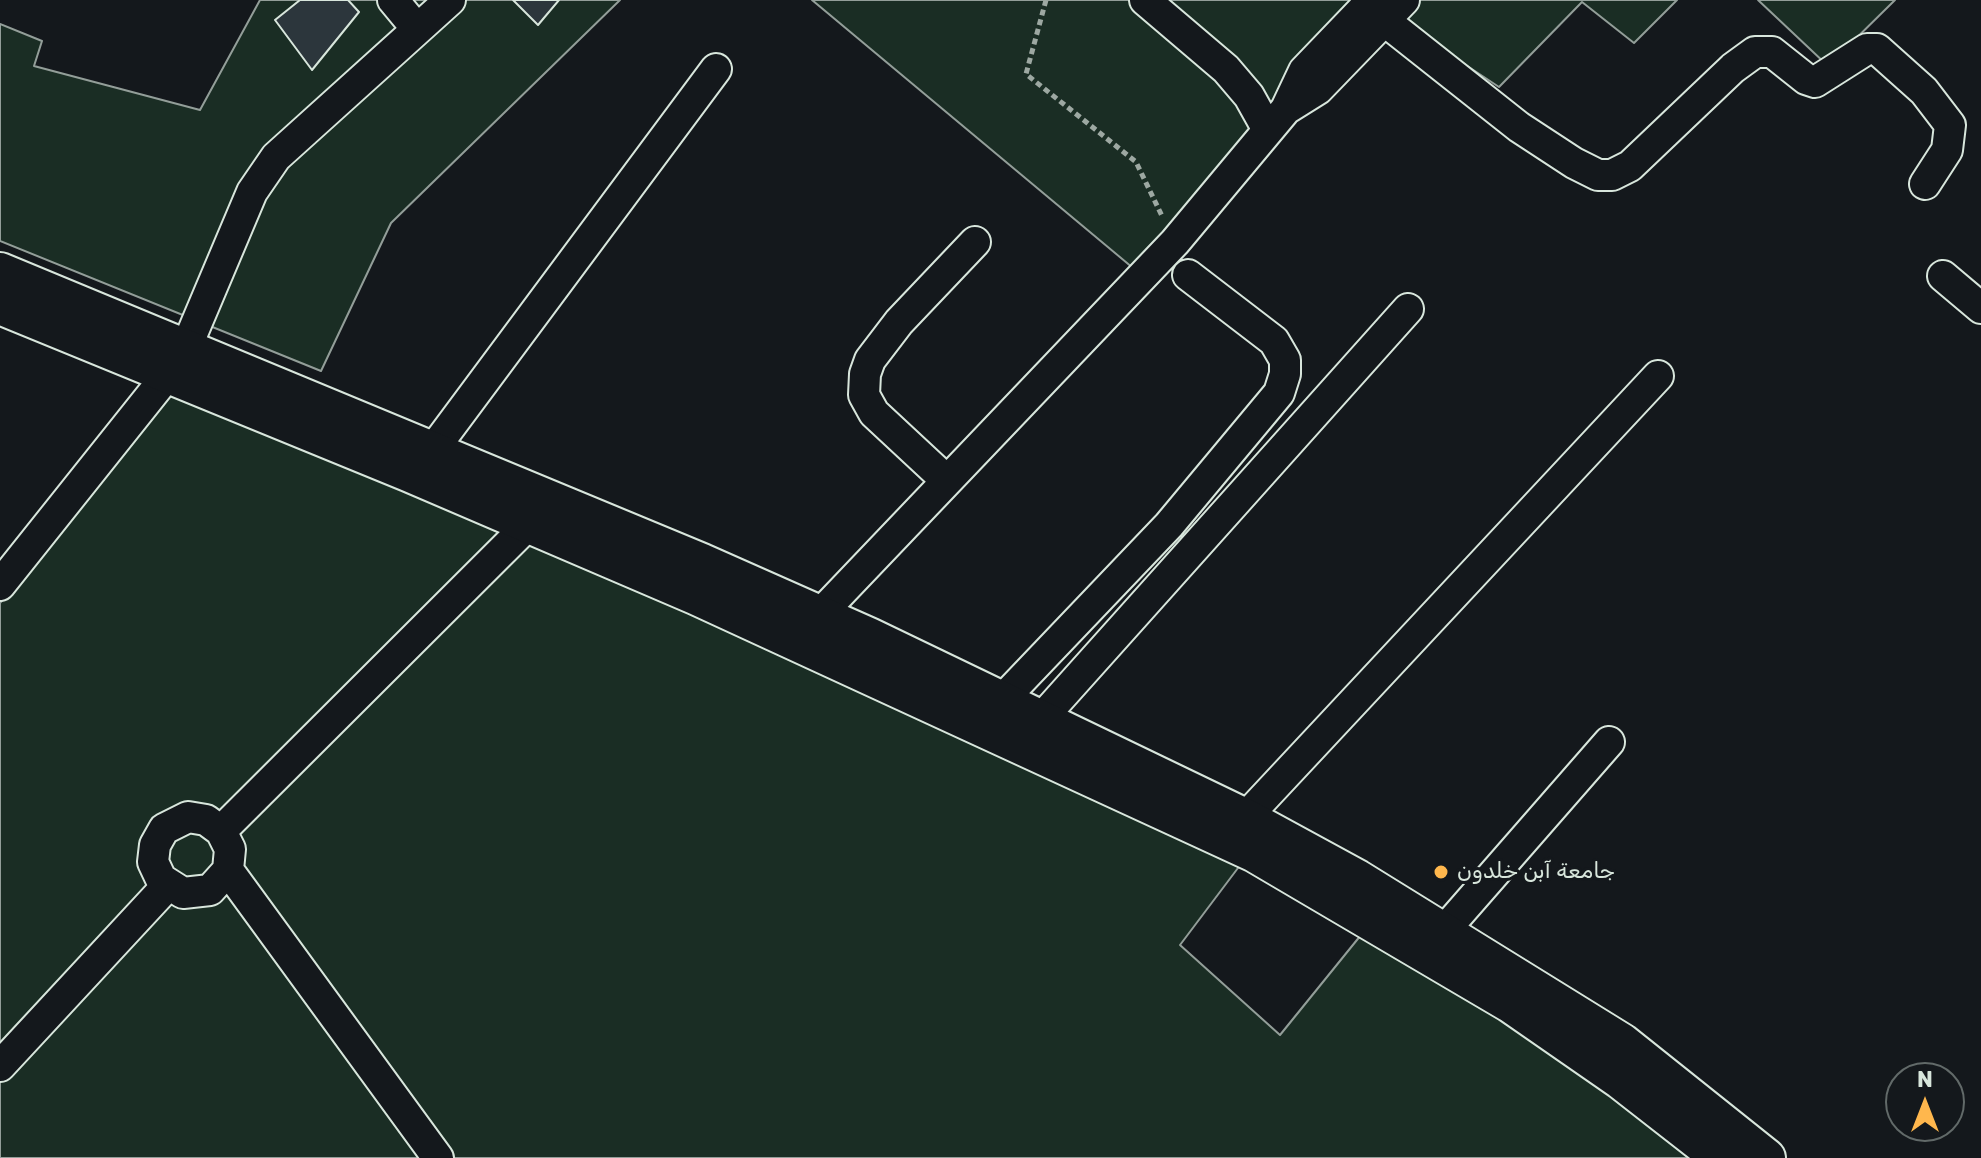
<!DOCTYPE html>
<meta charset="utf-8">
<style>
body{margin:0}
#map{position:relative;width:1981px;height:1158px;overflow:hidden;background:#14181c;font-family:Rubik,sans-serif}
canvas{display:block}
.north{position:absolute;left:1885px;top:1062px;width:80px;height:80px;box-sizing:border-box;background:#14181c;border:2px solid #626a69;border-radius:50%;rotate:0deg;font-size:22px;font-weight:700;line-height:32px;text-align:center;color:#d8e6dc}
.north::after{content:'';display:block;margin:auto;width:28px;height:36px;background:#ffb74d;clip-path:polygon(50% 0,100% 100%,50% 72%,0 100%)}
</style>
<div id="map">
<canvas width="1981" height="1158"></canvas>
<div class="north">N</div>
</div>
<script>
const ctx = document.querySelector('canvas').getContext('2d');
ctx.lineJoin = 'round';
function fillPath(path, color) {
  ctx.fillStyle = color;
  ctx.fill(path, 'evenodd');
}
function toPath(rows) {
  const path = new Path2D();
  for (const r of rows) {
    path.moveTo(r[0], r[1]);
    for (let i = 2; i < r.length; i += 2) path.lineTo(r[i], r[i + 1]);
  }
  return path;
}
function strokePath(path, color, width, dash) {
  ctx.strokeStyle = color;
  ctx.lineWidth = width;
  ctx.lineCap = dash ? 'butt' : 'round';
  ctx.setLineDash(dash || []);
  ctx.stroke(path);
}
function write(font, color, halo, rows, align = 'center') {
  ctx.font = font + ' Rubik,"Noto Sans Arabic",sans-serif';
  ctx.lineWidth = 6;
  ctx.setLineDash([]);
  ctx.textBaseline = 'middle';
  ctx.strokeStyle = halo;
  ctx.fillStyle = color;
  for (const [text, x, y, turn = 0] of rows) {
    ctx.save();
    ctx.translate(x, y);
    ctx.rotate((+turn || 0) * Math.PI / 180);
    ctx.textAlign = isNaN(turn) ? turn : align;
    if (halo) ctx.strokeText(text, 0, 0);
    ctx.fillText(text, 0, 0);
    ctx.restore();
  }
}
const green = toPath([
 [260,0,620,0,391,223,321,371,0,241,0,24,42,41,34,66,200,110,260,0],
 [812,0,1677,0,1634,43,1582,2,1499,87,1425,38,1375,32,1133,268,812,0],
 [1758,0,1895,0,1828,66,1758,0],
 [172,389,568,555,1244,860,1180,945,1280,1035,1365,930,1602,1073,1707,1158,0,1158,0,603,172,389]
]);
fillPath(green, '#1a2d24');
strokePath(green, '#939e99', 2);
const building = toPath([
 [300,0,348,0,359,12,312,70,275,20,300,0],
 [513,0,559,0,538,25,513,0]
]);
fillPath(building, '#2c363c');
strokePath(building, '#d8e6dc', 2);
const minor = toPath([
 [393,0,417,29],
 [1145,0,1226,69,1249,96,1268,130],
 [1366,6,1519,127,1574,163,1598,175,1612,175,1630,166,1733,68,1755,52,1772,52,1806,79,1815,82,1867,49,1877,49,1924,91,1950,125,1947,150,1925,184],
 [1286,109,1318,89,1404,0],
 [1943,276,1981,308],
 [186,348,252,192,276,157,450,0],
 [432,451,716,69],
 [946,480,874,413,864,395,865,374,870,360,899,322,975,242],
 [0,585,169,373],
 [805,630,1175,242,1286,109,1304,71,1372,0],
 [1002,700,1169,525,1279,393,1285,374,1285,360,1274,341,1188,275],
 [1041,719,1408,309],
 [1245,818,1658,376],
 [221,831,529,524],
 [228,870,210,890,183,893,161,879,153,862,155,845,164,829,188,817,206,820,221,831,230,849,228,870,438,1158],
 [1443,932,1609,742],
 [0,1066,167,886]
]);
const major = toPath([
 [0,272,702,563,869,637,1245,818,1357,879,1622,1043,1766,1158],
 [0,305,408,472,695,595,1255,853,1510,1003,1621,1080,1721,1158]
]);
strokePath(minor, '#d8e6dc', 34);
strokePath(major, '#d8e6dc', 42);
strokePath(toPath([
 [1046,0,1026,74,1136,162,1162,216]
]), '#9da8a2', 5, [6, 4]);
strokePath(minor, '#14181c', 30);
strokePath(major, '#14181c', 38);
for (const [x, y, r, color] of [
 [1441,872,8,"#ffb74d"]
]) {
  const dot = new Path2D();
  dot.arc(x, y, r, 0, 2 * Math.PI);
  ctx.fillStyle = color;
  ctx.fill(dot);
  strokePath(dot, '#14181c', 3);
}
write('22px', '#d8e6dc', '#14181c', [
 ["جامعة آبن خلدون",1457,872]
], 'left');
</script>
